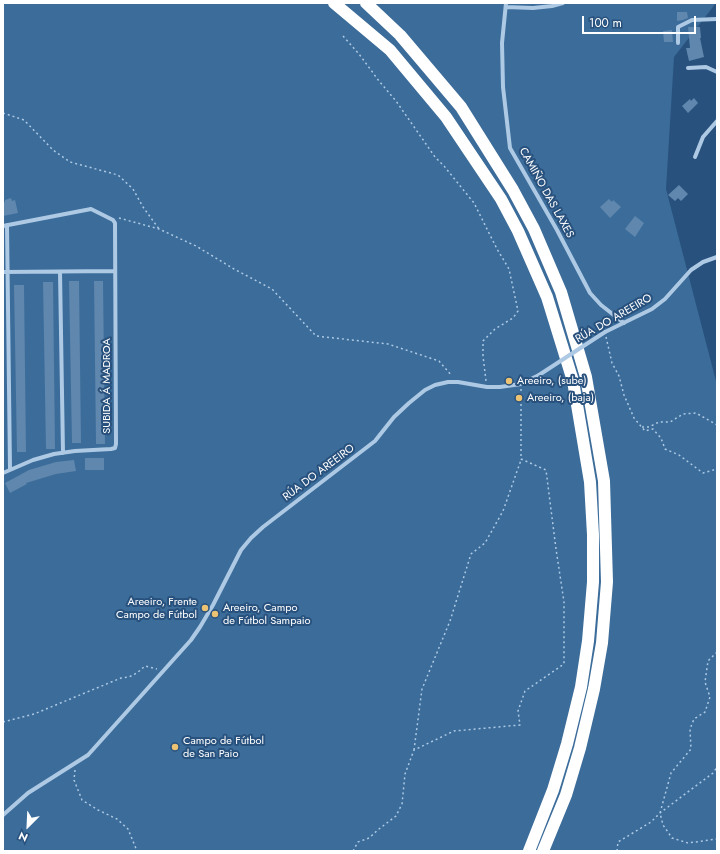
<!DOCTYPE html>
<meta charset="utf-8">
<style>
body{margin:0}
#map{position:relative;width:720px;height:854px;overflow:hidden;background:#28517d;font-family:Jost,sans-serif}
canvas{display:block}
.frame{position:absolute;inset:0;border:4px solid #fff;pointer-events:none}
.north{position:absolute;left:8px;top:806px;width:40px;height:40px;-webkit-text-stroke:3px #28517d;paint-order:stroke;rotate:204deg;font-size:11px;font-weight:700;line-height:16px;text-align:center;color:#fff}
.north::after{content:'';display:block;margin:auto;width:14px;height:18px;background:#fff;clip-path:polygon(50% 0,100% 100%,50% 72%,0 100%)}
.scale{position:absolute;left:582px;top:16px;width:114px;height:18px;box-sizing:border-box;border:2px solid #fff;border-top:0;padding-left:5px;font-size:12px;line-height:14px;white-space:nowrap;color:#fff;-webkit-text-stroke:3px #28517d;paint-order:stroke}
</style>
<div id="map">
<canvas width="720" height="854"></canvas>
<div class="frame"></div>
<div class="north">N</div>
<div class="scale">100 m</div>
</div>
<script>
const ctx = document.querySelector('canvas').getContext('2d');
ctx.lineJoin = 'round';
function fillPath(path, color) {
  ctx.fillStyle = color;
  ctx.fill(path, 'evenodd');
}
function toPath(rows) {
  const path = new Path2D();
  for (const r of rows) {
    path.moveTo(r[0], r[1]);
    for (let i = 2; i < r.length; i += 2) path.lineTo(r[i], r[i + 1]);
  }
  return path;
}
function strokePath(path, color, width, dash) {
  ctx.strokeStyle = color;
  ctx.lineWidth = width;
  ctx.lineCap = dash ? 'butt' : 'round';
  ctx.setLineDash(dash || []);
  ctx.stroke(path);
}
function write(font, color, halo, rows, align = 'center') {
  ctx.font = font + ' Jost,sans-serif';
  ctx.lineWidth = 4;
  ctx.setLineDash([]);
  ctx.textBaseline = 'middle';
  ctx.strokeStyle = halo;
  ctx.fillStyle = color;
  for (const [text, x, y, turn = 0] of rows) {
    ctx.save();
    ctx.translate(x, y);
    ctx.rotate((+turn || 0) * Math.PI / 180);
    ctx.textAlign = isNaN(turn) ? turn : align;
    if (halo) ctx.strokeText(text, 0, 0);
    ctx.fillText(text, 0, 0);
    ctx.restore();
  }
}
fillPath(toPath([
 [3,3,716,3,674,57,666,189,717,385,717,851,3,851]
]), '#3b6c9a');
fillPath(toPath([
 [677,12,687,12,688,18,683,20,677,21],
 [688,27,700,27,701,38,700,38,704,57,689,61,686,48,690,48],
 [672,30,673,42,664,42,663,31],
 [694,98,698,103,688,113,682,106,690,99,691,101],
 [679,185,688,194,681,201,678,198,675,201,668,195],
 [11,198,12,201,15,200,18,213,3,216,3,203,5,202,5,200],
 [609,199,612,202,613,200,621,207,610,218,600,207],
 [635,216,644,223,635,237,625,229],
 [69,281,79,281,81,443,72,443],
 [94,281,103,281,105,444,96,444],
 [43,282,53,282,55,449,46,449],
 [14,285,24,285,26,452,17,452],
 [85,458,104,458,104,470,85,470],
 [74,460,76,471,56,474,26,483,27,484,10,493,5,483,29,470,56,462]
]), '#6087ad');
strokePath(toPath([
 [343,36,359,54,379,81,396,101,435,157,444,166,474,203,497,249,509,269,518,311,513,318,495,329,483,341,483,356,486,381],
 [3,113,24,120,53,150,70,162,118,175,133,189,143,207,159,229],
 [119,218,159,229,196,246,234,269,272,289,316,336,388,344,439,361,452,376],
 [606,337,612,363,619,376,624,395,634,418,645,431,653,429,661,438,665,449,679,455,703,473,717,469],
 [642,427,649,427,659,422,670,422,683,414,696,413,717,425],
 [717,652,708,661,705,682,710,697,705,712,694,719,690,729,691,749,671,773,660,813,663,825,672,838,688,843,717,839],
 [3,722,34,714,121,678,129,677,137,673,145,666,157,669],
 [414,750,422,689,450,621,471,554,485,543,503,511,521,460],
 [75,770,74,780,82,800,98,810,117,819,128,829,137,851],
 [353,851,358,842,369,838,379,829,396,816,402,804,405,774,414,750,454,731,520,725,518,711,525,691,564,664,564,602,556,549,546,470,521,459,521,389],
 [617,851,618,842,651,822,660,813,713,773,717,767]
]), '#adc9e4', 1.5, [2, 3]);
strokePath(toPath([
 [506,3,502,43,503,87,510,148,557,230,590,293,601,305,624,323],
 [506,7,533,8,552,6,563,3],
 [678,43,678,27,692,20,717,19],
 [688,68,706,67,717,72],
 [695,157,703,137,717,121],
 [7,225,10,469],
 [3,226,91,209,113,220,115,223,116,444,115,448,111,449,75,451,54,454,33,460,3,473],
 [3,272,115,271],
 [60,272,63,453],
 [605,332,652,309,665,299,691,270,703,262,717,257],
 [3,815,28,793,88,755,191,640,200,627,213,605,241,550,251,538,263,527,375,441,394,417,409,403,425,390,435,385,448,382,458,382,487,387,500,387,521,384,539,375]
]), '#adc9e4', 4);
strokePath(toPath([
 [334,3,390,50,446,117,501,199,518,231,547,297,573,381,590,482,593,535,593,582,588,641,581,687,567,744,553,790,529,851],
 [366,3,400,35,461,107,513,190,534,229,561,292,586,377,604,481,607,582,602,643,594,689,580,748,566,795,543,851]
]), '#fff', 12);
strokePath(toPath([
 [539,375,605,332]
]), '#adc9e4', 4);
for (const [x, y, r, color] of [
 [509,381,4,"#ecc273"],
 [519,398,4,"#ecc273"],
 [205,608,4,"#ecc273"],
 [215,614,4,"#ecc273"],
 [175,747,4,"#ecc273"]
]) {
  const dot = new Path2D();
  dot.arc(x, y, r, 0, 2 * Math.PI);
  ctx.fillStyle = color;
  ctx.fill(dot);
  strokePath(dot, '#28517d', 1.5);
}
write('11px', '#fff', '#28517d', [
 ["CAMIÑO DAS LAXES",546,193,61],
 ["RÚA DO AREEIRO",614,319,-30],
 ["SUBIDA Á MADROA",107,386,-90],
 ["RÚA DO AREEIRO",319,473,-37]
]);
write('11px', '#fff', '#28517d', [
 ["Areeiro, (sube)",517,381],
 ["Areeiro, (baja)",527,398],
 ["Areeiro, Frente",197,602,"right"],
 ["Campo de Fútbol",197,615,"right"],
 ["Areeiro, Campo",223,608],
 ["de Fútbol Sampaio",223,621],
 ["Campo de Fútbol",183,741],
 ["de San Paio",183,754]
], 'left');
</script>
